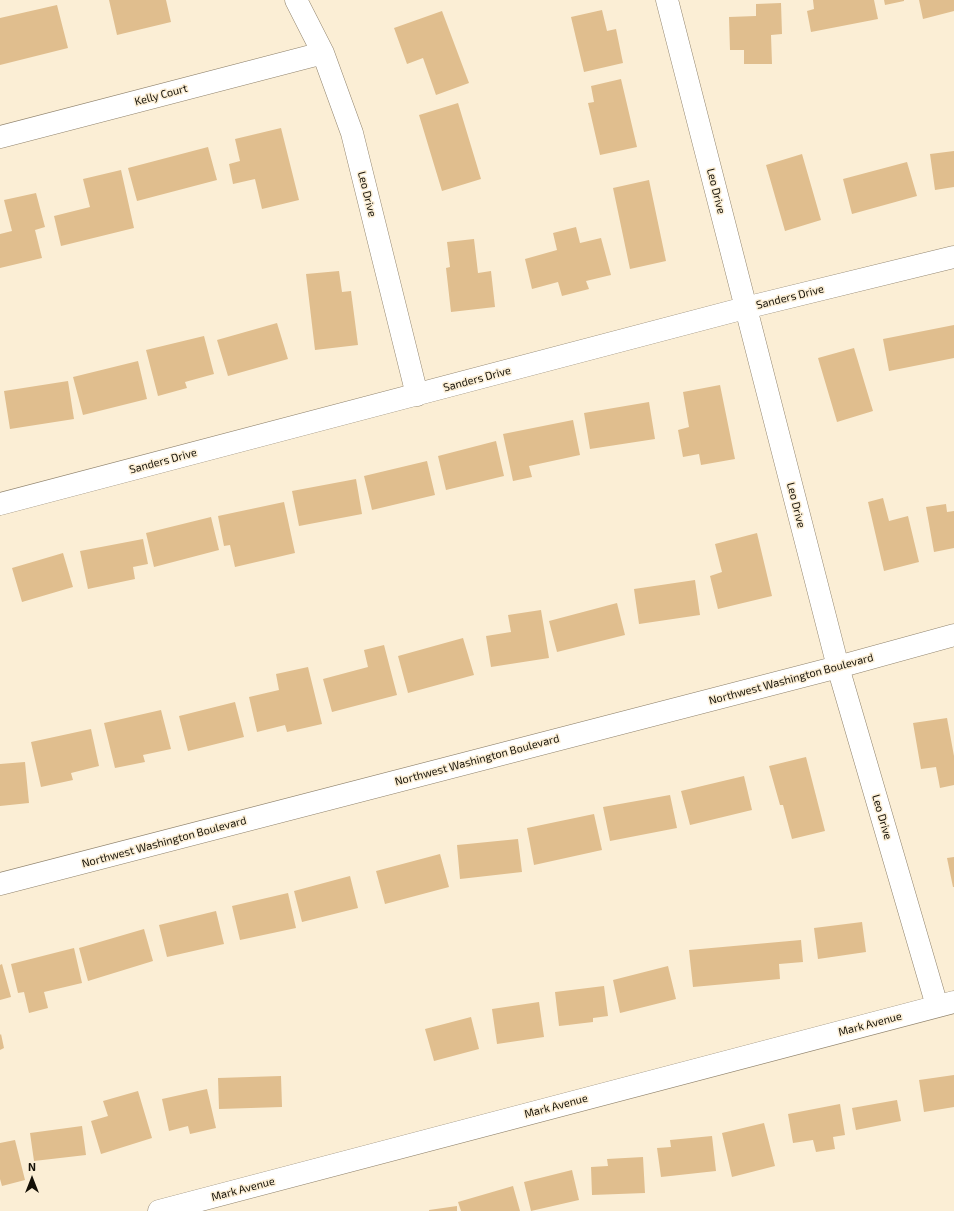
<!DOCTYPE html>
<style>
body{margin:0}
#map{position:relative;width:954px;height:1211px;overflow:hidden;background:#fbeed5;font-family:"Exo 2",sans-serif}
canvas{display:block}
.north{position:absolute;left:12px;top:1159px;width:40px;height:40px;-webkit-text-stroke:3px #fbeed5;paint-order:stroke;rotate:0deg;font-size:11px;font-weight:700;line-height:16px;text-align:center;color:#141007}
.north::after{content:'';display:block;margin:auto;width:14px;height:18px;background:#141007;clip-path:polygon(50% 0,100% 100%,50% 72%,0 100%)}
</style>
<div id="map">
<canvas width="954" height="1211"></canvas>
<div class="north">N</div>
</div>
<script>
const ctx = document.querySelector('canvas').getContext('2d');
ctx.lineJoin = 'round';
function fillPath(path, color) {
  ctx.fillStyle = color;
  ctx.fill(path, 'evenodd');
}
function toPath(rows) {
  const path = new Path2D();
  for (const r of rows) {
    path.moveTo(r[0], r[1]);
    for (let i = 2; i < r.length; i += 2) path.lineTo(r[i], r[i + 1]);
  }
  return path;
}
function strokePath(path, color, width, dash) {
  ctx.strokeStyle = color;
  ctx.lineWidth = width;
  ctx.lineCap = dash ? 'butt' : 'round';
  ctx.setLineDash(dash || []);
  ctx.stroke(path);
}
function write(font, color, halo, rows, align = 'center') {
  ctx.font = font + ' "Exo 2",sans-serif';
  ctx.lineWidth = 3;
  ctx.setLineDash([]);
  ctx.textBaseline = 'middle';
  ctx.strokeStyle = halo;
  ctx.fillStyle = color;
  for (const [text, x, y, turn = 0] of rows) {
    ctx.save();
    ctx.translate(x, y);
    ctx.rotate((+turn || 0) * Math.PI / 180);
    ctx.textAlign = isNaN(turn) ? turn : align;
    if (halo) ctx.strokeText(text, 0, 0);
    ctx.fillText(text, 0, 0);
    ctx.restore();
  }
}
fillPath(toPath([
 [109,0,166,0,171,22,117,35],
 [813,0,874,0,878,19,811,32,807,11,814,9],
 [884,0,904,0,904,1,885,5],
 [919,0,954,0,954,11,923,19],
 [781,3,782,34,771,35,772,64,744,64,744,50,730,50,729,17,756,16,756,4],
 [57,5,68,48,0,65,0,18],
 [602,10,607,31,616,29,623,63,584,72,571,17],
 [442,11,469,83,436,95,423,58,407,64,394,28],
 [621,79,637,147,600,155,588,103,594,102,591,86],
 [458,103,481,179,442,191,419,115],
 [281,128,299,200,262,209,255,179,233,184,229,164,240,161,235,139],
 [208,147,217,180,137,201,128,168],
 [954,151,954,187,935,190,930,154],
 [802,154,821,220,785,231,766,165],
 [907,162,917,196,852,214,843,179],
 [121,170,134,228,61,246,54,216,90,207,83,179],
 [649,180,666,261,630,269,613,188],
 [36,193,45,227,35,230,42,258,0,268,0,234,12,231,4,200],
 [576,227,580,243,601,238,611,275,586,281,589,289,562,296,558,282,532,289,525,259,557,250,553,233],
 [474,239,478,273,491,271,495,307,451,312,446,268,450,267,447,242],
 [339,271,342,292,351,291,358,345,315,350,306,274],
 [277,323,288,359,228,376,217,340],
 [954,325,954,358,889,371,883,339],
 [204,336,214,374,185,382,187,388,158,396,146,350],
 [854,348,873,411,837,422,818,358],
 [138,361,147,399,83,415,73,377],
 [68,381,74,419,10,429,4,391],
 [720,385,735,459,701,465,699,454,683,457,678,430,689,427,683,392],
 [649,402,655,439,590,449,584,413],
 [573,420,580,455,529,466,532,477,513,481,503,434],
 [496,441,504,476,446,490,438,456],
 [427,461,435,495,372,510,364,476],
 [356,479,362,514,299,526,292,491],
 [883,498,889,521,908,516,919,562,884,571,868,502],
 [284,502,295,553,235,567,230,545,224,546,218,516],
 [946,504,947,512,954,511,954,548,934,552,926,507],
 [211,517,219,550,154,567,146,533],
 [757,533,772,596,718,609,710,576,722,572,715,544],
 [143,539,148,564,133,567,135,579,88,589,80,551],
 [63,553,73,587,22,602,12,568],
 [695,580,700,615,639,624,634,589],
 [617,603,625,635,557,652,549,621],
 [541,610,549,658,491,667,486,636,511,632,508,615],
 [463,638,474,675,408,693,398,656],
 [384,645,397,695,332,712,323,679,368,667,364,650],
 [308,667,322,724,287,732,285,725,257,732,249,697,279,690,276,674],
 [235,702,244,737,188,751,179,716],
 [161,710,171,749,143,755,145,762,115,768,104,723],
 [947,718,954,756,954,785,940,788,936,767,921,769,913,723],
 [91,729,99,766,71,773,73,780,41,787,31,742],
 [806,757,825,831,792,839,783,805,780,805,769,766],
 [25,762,29,803,0,806,0,764],
 [744,776,752,810,690,825,681,791],
 [670,795,677,828,610,841,603,807],
 [594,814,602,850,534,865,527,828],
 [518,839,522,872,460,879,457,845],
 [440,854,449,887,385,904,376,871],
 [954,857,954,887,953,887,947,858],
 [350,876,358,908,302,922,294,891],
 [288,893,296,928,240,940,232,906],
 [216,911,224,944,167,957,159,925],
 [862,922,866,952,818,959,814,928],
 [144,929,153,961,88,981,79,948],
 [801,940,803,962,779,964,780,979,693,987,689,950],
 [74,948,82,983,44,992,48,1008,29,1013,24,992,18,993,11,964],
 [2,964,11,997,0,1000,0,965],
 [668,966,676,999,620,1013,613,980],
 [604,986,608,1016,593,1018,593,1022,559,1026,555,992],
 [539,1002,544,1037,497,1044,492,1009],
 [471,1017,479,1049,434,1061,425,1029],
 [1,1034,4,1048,0,1050,0,1035],
 [954,1075,954,1107,924,1112,919,1080],
 [281,1076,282,1107,219,1109,218,1078],
 [207,1089,216,1128,190,1134,188,1126,169,1131,162,1099],
 [138,1091,152,1138,101,1154,91,1121,108,1116,103,1101],
 [897,1100,901,1121,856,1130,852,1108],
 [840,1104,845,1135,833,1137,835,1149,816,1152,813,1140,793,1143,788,1114],
 [764,1123,775,1166,732,1177,722,1133],
 [82,1126,86,1155,34,1161,30,1133],
 [712,1136,716,1171,661,1177,657,1148,671,1147,670,1140],
 [15,1140,25,1180,2,1186,0,1179,0,1143],
 [643,1157,645,1193,592,1195,591,1167,608,1166,607,1159],
 [572,1170,579,1200,531,1211,524,1182],
 [513,1186,520,1211,461,1211,458,1202],
 [457,1206,457,1211,429,1211,429,1210]
]), '#e0be8e');
const street = toPath([
 [296,0,323,53,352,133,417,395],
 [667,0,838,667,937,1006],
 [0,137,323,53],
 [0,504,745,308,954,257],
 [159,1211,954,1002]
]);
const secondary = toPath([
 [0,884,838,667,954,635]
]);
strokePath(street, '#90836d', 23);
strokePath(secondary, '#90836d', 23);
strokePath(street, '#fff', 22);
strokePath(secondary, '#fff', 22);
write('11px', '#141007', '#fbeed5', [
 ["Kelly Court",161,95,-15],
 ["Leo Drive",716,191,76],
 ["Leo Drive",367,194,76],
 ["Sanders Drive",790,297,-14],
 ["Sanders Drive",477,379,-15],
 ["Sanders Drive",163,461,-15],
 ["Leo Drive",796,505,76],
 ["Northwest Washington Boulevard",791,679,-15],
 ["Northwest Washington Boulevard",477,760,-15],
 ["Leo Drive",882,817,74],
 ["Northwest Washington Boulevard",164,842,-15],
 ["Mark Avenue",870,1024,-15],
 ["Mark Avenue",556,1106,-15],
 ["Mark Avenue",243,1189,-15]
]);
</script>
